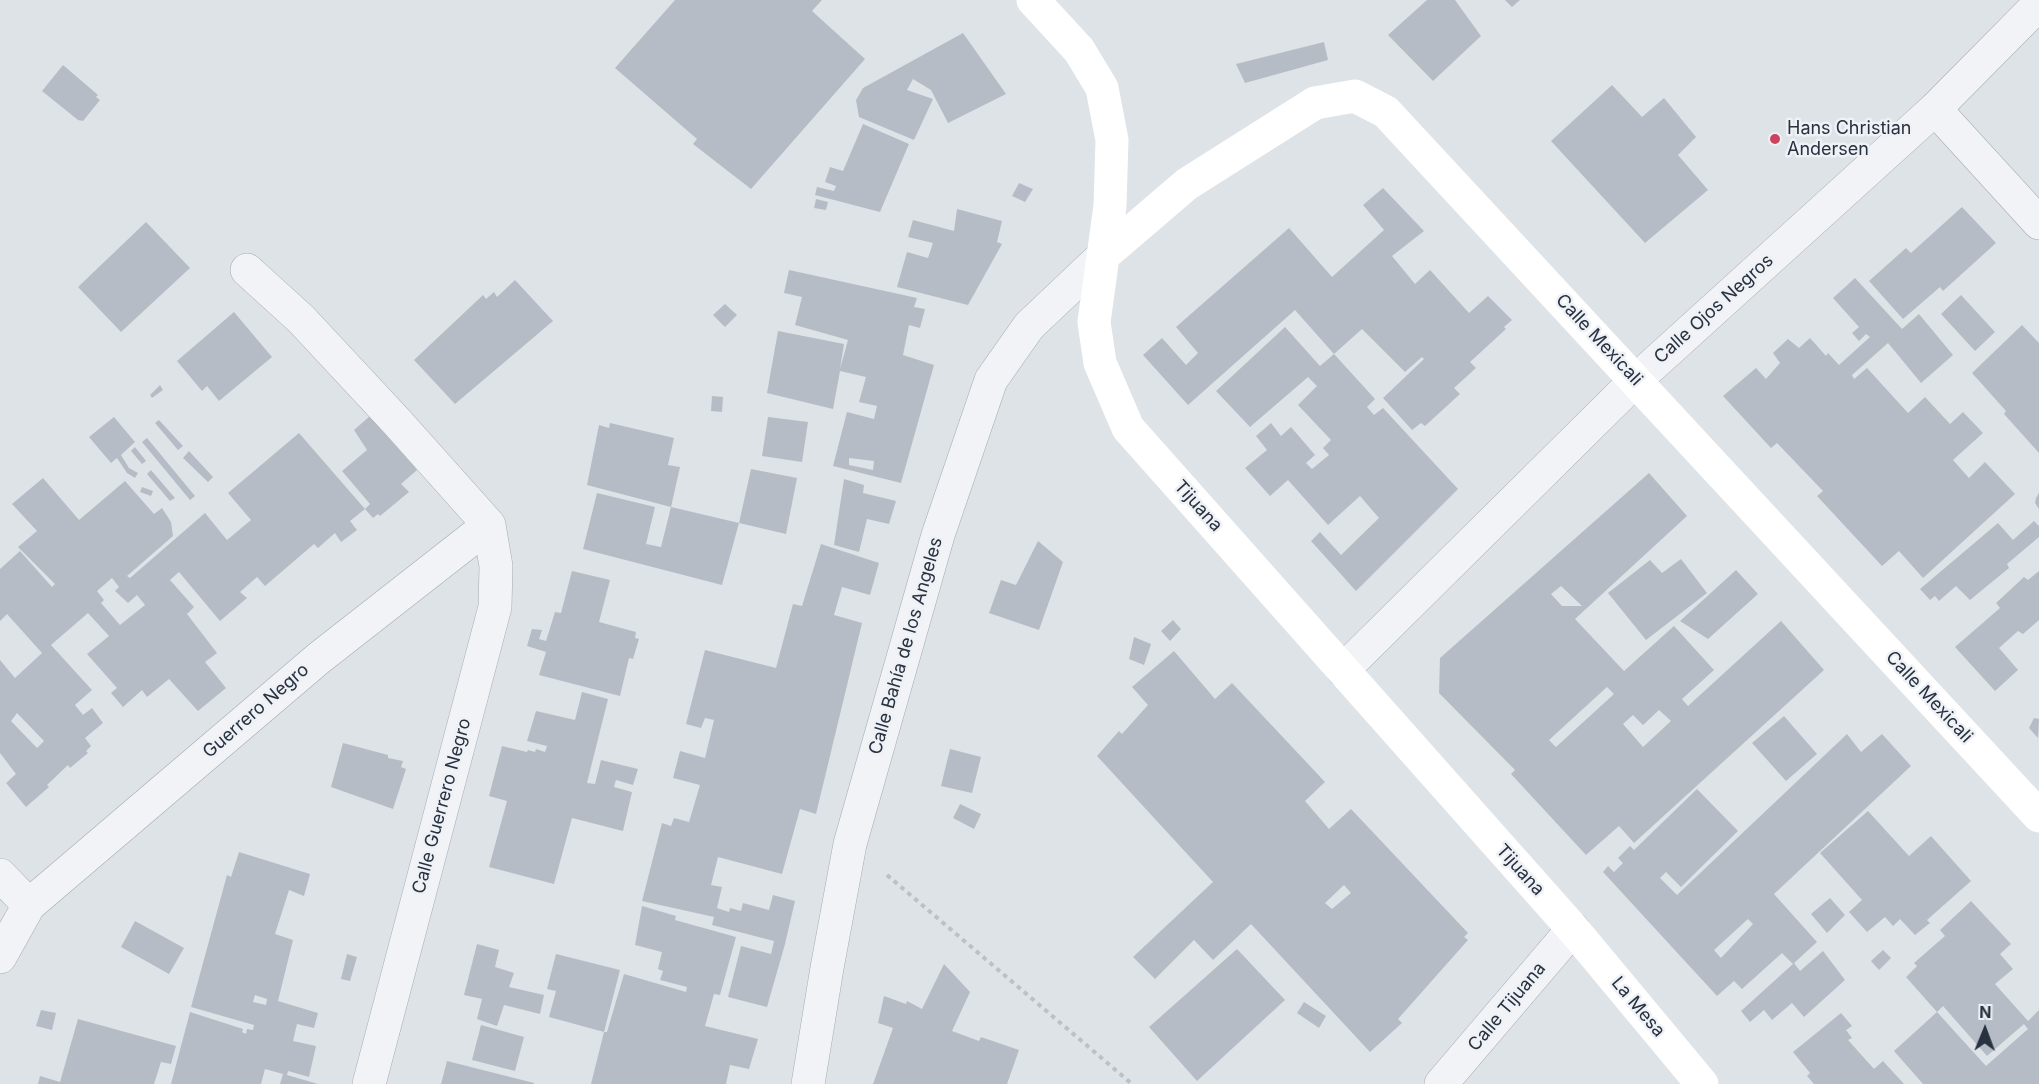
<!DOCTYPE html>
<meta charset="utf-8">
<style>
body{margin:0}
#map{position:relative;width:2039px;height:1084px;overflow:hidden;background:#dee3e8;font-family:Inter,sans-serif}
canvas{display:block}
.north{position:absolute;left:1955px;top:1000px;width:60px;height:60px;-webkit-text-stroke:4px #eef1f5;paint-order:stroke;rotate:1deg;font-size:16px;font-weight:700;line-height:24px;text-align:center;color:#28313f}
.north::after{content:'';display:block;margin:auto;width:21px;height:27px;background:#28313f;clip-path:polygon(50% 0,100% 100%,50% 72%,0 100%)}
</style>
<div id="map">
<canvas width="2039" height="1084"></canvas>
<div class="north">N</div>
</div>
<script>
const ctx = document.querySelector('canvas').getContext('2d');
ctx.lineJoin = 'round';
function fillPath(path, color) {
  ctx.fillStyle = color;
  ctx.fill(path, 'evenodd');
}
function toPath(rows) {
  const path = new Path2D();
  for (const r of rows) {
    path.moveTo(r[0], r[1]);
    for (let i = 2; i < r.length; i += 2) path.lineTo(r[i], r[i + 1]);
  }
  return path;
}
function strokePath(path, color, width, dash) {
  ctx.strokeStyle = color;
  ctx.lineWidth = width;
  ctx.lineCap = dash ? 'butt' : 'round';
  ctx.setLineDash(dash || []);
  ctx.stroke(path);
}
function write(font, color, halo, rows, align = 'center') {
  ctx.font = font + ' Inter,sans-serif';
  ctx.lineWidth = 5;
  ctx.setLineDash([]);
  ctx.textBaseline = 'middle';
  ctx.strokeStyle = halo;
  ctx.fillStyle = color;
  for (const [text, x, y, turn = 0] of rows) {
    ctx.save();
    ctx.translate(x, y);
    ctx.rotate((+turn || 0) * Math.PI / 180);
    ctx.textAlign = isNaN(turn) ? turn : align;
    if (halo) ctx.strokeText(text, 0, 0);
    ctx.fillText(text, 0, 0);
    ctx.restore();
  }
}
fillPath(toPath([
 [675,0,822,0,812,11,865,59,751,189,693,144,697,139,615,68],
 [1427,0,1455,0,1481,36,1433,81,1388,35],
 [1505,0,1520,0,1512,7],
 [963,33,1006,94,948,123,931,90,913,79,907,90,933,99,914,140,859,117,856,100,863,88],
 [1324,42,1328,60,1245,83,1236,64],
 [63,65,98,95,96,97,100,100,83,121,78,120,42,91],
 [1612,85,1642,117,1664,98,1696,137,1678,155,1708,190,1645,243,1551,141],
 [863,124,909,144,880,212,815,195,817,187,834,191,836,186,825,182,830,167,843,171],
 [1019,183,1033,189,1025,202,1012,196],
 [1383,188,1424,231,1392,256,1415,284,1430,270,1469,313,1488,296,1512,320,1504,327,1506,329,1470,362,1476,368,1454,388,1460,394,1425,426,1421,423,1412,430,1383,398,1424,359,1422,357,1405,372,1362,329,1334,354,1375,399,1367,407,1374,415,1383,408,1458,489,1356,591,1311,541,1320,532,1341,555,1379,518,1360,496,1328,525,1288,480,1270,496,1245,468,1267,450,1256,436,1271,423,1281,436,1291,427,1315,455,1306,463,1312,469,1329,455,1323,448,1331,440,1298,405,1317,386,1308,377,1250,427,1216,391,1285,327,1320,366,1334,354,1295,310,1188,405,1143,355,1162,338,1186,365,1198,353,1176,327,1289,228,1332,277,1384,230,1363,205],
 [816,199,828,202,826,210,814,208],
 [1962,207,1996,243,1943,291,1940,287,1903,319,1869,281,1906,248,1911,253],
 [957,209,1002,221,997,242,1002,244,968,305,897,287,907,252,928,258,933,243,908,237,913,220,954,231],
 [146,222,190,268,121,332,78,287],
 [789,270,917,298,914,307,925,309,920,328,909,325,903,355,934,365,901,483,833,466,847,412,874,419,877,406,859,402,866,377,840,371,833,409,767,393,778,331,844,344,840,369,848,340,795,325,802,297,784,293],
 [849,458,874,461,873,470,849,465],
 [1855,278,1902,329,1919,314,1953,355,1921,383,1888,343,1852,375,1854,379,1867,368,1908,413,1925,397,1950,424,1963,412,1983,433,1953,460,1969,478,1985,462,2015,494,1923,578,1899,551,1882,566,1817,496,1823,491,1777,443,1771,448,1723,396,1756,368,1766,379,1780,363,1773,353,1788,339,1799,348,1810,338,1826,356,1828,353,1839,365,1870,337,1866,334,1859,341,1852,333,1859,327,1833,298],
 [515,280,553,321,455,404,414,360,483,295,486,299,494,292,497,297],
 [1961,295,1995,332,1975,351,1941,314],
 [725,304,737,315,725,327,713,315],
 [234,312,272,357,219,401,207,386,202,391,177,361],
 [2022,325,2039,343,2039,453,2004,414,2006,411,1972,373],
 [160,385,163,390,152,398,150,395],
 [712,396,723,397,722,412,711,411],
 [370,416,417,470,401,484,409,492,380,516,378,514,373,518,365,509,370,504,342,471,367,450,354,430],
 [114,417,135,442,121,455,129,468,138,473,135,478,127,473,117,458,111,463,89,437],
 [768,417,808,422,802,462,762,456],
 [159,420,183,446,178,450,155,423],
 [610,423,674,438,668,465,680,467,671,507,739,523,722,585,583,549,597,493,655,507,646,544,661,547,671,507,587,485,599,425,609,428],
 [299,433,365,509,350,521,357,530,341,542,335,533,318,548,314,544,265,586,257,577,240,592,247,598,220,621,179,572,170,580,194,607,187,614,217,653,205,662,226,688,198,711,169,679,147,697,142,690,123,707,111,693,117,688,87,654,109,636,88,613,51,645,92,690,75,705,83,715,92,708,103,723,85,738,91,746,86,751,88,753,70,768,68,765,47,785,49,787,26,807,6,783,16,774,0,753,0,660,15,678,42,653,7,614,0,621,0,569,20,551,52,587,55,584,18,547,37,531,12,504,43,478,79,520,125,481,154,514,162,508,171,522,173,536,127,576,130,578,205,513,227,540,251,520,228,493],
 [112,578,119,587,115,591,128,603,137,595,145,605,120,625,101,603,104,600,97,591],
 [17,713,44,741,37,748,11,721],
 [147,438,195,496,190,500,142,442],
 [135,447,146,461,142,464,131,451],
 [189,451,213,477,208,482,183,458],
 [751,469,797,478,786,534,739,523],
 [151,470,175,498,170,501,147,474],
 [1649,473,1687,516,1575,619,1624,671,1674,626,1714,670,1682,699,1688,706,1781,621,1824,670,1634,843,1619,826,1586,855,1511,774,1515,770,1439,693,1440,658],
 [1561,586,1582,606,1562,606,1551,594],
 [1607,687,1614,694,1556,747,1549,740],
 [1659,710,1671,721,1643,747,1623,724,1633,715,1643,725],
 [844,479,864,485,863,493,896,501,889,524,867,519,859,552,834,545],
 [142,487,153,491,151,496,140,492],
 [2039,493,2039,509,2035,503,2036,498],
 [2034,521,2039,526,2039,537,2007,564,2009,568,1970,600,1956,586,1939,601,1935,596,1930,600,1920,589,1998,523,2013,540],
 [1038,541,1063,562,1039,630,989,613,1001,580,1016,585],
 [821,544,879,563,870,595,842,587,834,615,862,623,816,814,800,809,782,874,718,857,711,885,722,887,717,908,729,912,730,908,741,911,743,903,769,910,773,895,795,901,785,944,767,1007,728,997,741,946,771,954,774,941,712,925,714,917,642,901,662,823,671,826,674,818,689,822,700,785,673,778,680,751,705,758,714,720,705,718,701,728,686,724,705,650,776,668,793,604,802,606],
 [1681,559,1707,593,1646,640,1608,593,1650,560,1662,573],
 [1736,570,1758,594,1708,639,1680,621],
 [572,571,610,580,599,622,636,632,635,638,639,639,633,659,629,658,620,696,539,675,546,652,527,646,532,629,542,630,539,639,546,641,555,612,561,613],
 [2039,571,2039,620,2023,634,2018,631,1999,648,2018,670,1995,691,1955,647,2000,608,1996,603,2024,577,2028,580],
 [1173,620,1181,629,1170,641,1161,631],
 [1134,637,1151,644,1144,665,1129,659],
 [1174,651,1215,699,1232,683,1325,782,1305,801,1329,829,1351,809,1468,933,1464,937,1468,940,1398,1019,1402,1023,1370,1052,1251,924,1213,960,1194,940,1155,979,1133,957,1213,882,1097,756,1119,731,1122,734,1148,705,1132,687],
 [1344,885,1351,893,1332,909,1325,903],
 [582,692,608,699,587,783,595,784,601,760,638,769,633,785,616,780,614,787,632,792,623,831,572,818,554,884,489,867,507,801,489,796,502,746,527,752,528,750,535,752,536,749,545,752,547,746,527,741,536,711,575,720],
 [1784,716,1817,754,1786,781,1752,743],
 [2034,718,2039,719,2038,738,2029,728],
 [1847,734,1861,752,1882,734,1911,766,1774,894,1817,942,1793,964,1782,953,1742,989,1734,981,1717,996,1603,872,1608,866,1614,872,1623,863,1618,858,1630,846,1634,850,1697,789,1738,831,1681,887,1666,872,1660,878,1677,895],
 [1748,919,1753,924,1721,958,1714,950],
 [343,743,388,755,388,758,403,761,401,767,406,769,393,809,331,787],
 [950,749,981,757,972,793,941,786],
 [960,804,981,814,974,829,953,818],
 [1868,811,1909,856,1931,836,1971,881,1927,920,1930,923,1915,935,1900,919,1893,926,1885,917,1867,932,1849,912,1862,900,1820,853],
 [239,852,310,874,304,896,289,890,275,934,293,940,278,1001,318,1013,314,1028,297,1024,293,1041,316,1046,309,1077,288,1071,287,1075,318,1084,280,1084,283,1074,265,1069,261,1084,171,1084,190,1012,243,1029,242,1032,246,1034,247,1029,253,1030,254,1025,191,1007,227,875,231,877],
 [255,995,267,999,266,1005,253,1002],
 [1830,898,1845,915,1827,933,1811,914],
 [1971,901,2011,944,2000,954,2013,969,1995,984,2028,1021,2039,1010,2039,1084,1923,1084,1894,1051,1937,1012,1906,977,1917,966,1914,963,1945,936,1940,930],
 [1943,1006,1987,1056,2024,1024,2028,1029,1986,1066,1937,1012],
 [642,906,676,916,675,920,736,937,720,995,714,994,705,1026,758,1039,749,1069,730,1065,726,1084,591,1084,604,1032,607,1032,624,974,686,992,687,987,660,980,663,971,658,969,662,952,635,945],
 [135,921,184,948,169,974,121,947],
 [477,944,499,950,495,967,514,973,509,987,544,995,540,1014,504,1005,497,1026,477,1019,482,999,464,995],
 [1237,949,1285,1000,1197,1081,1149,1027],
 [1883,950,1891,958,1879,970,1871,961],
 [1823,951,1845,980,1804,1017,1792,1003,1772,1020,1764,1010,1750,1022,1741,1011,1794,963,1800,971],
 [347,954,357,957,350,981,341,979],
 [556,954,620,970,604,1032,549,1017,556,991,547,989],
 [944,964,970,992,952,1031,979,1041,981,1037,1019,1050,1007,1084,873,1084,893,1028,878,1023,884,996,906,1004,907,1001,922,1009],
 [1304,1002,1326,1016,1319,1028,1297,1013],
 [41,1010,56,1013,52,1030,36,1026],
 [1841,1013,1852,1026,1846,1030,1852,1038,1848,1040,1874,1069,1883,1061,1904,1084,1814,1084,1807,1076,1810,1073,1793,1052],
 [78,1019,176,1046,171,1064,161,1062,154,1084,38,1084,40,1076,60,1082],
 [481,1025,524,1037,515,1071,472,1060],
 [447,1061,534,1083,534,1084,441,1084]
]), '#b6bcc5');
const minor = toPath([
 [1935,109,2039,223],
 [247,270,301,319,397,422,489,525],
 [1343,670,1636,380,1935,109,2039,4],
 [0,875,29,905],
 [0,957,29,905,319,658,489,525],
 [369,1084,495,607,496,566,489,525],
 [808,1084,827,968,850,844,938,535,991,380,1029,326,1104,255],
 [1441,1084,1573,929]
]);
strokePath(minor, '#a4aab2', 34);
strokePath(toPath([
 [887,875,1132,1084]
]), '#bdc1c6', 4, [4.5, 4.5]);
strokePath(minor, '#f1f3f6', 33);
strokePath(toPath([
 [1033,0,1079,50,1102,88,1112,140,1110,206,1094,322,1100,363,1128,428,1573,929,1702,1084],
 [1104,255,1187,184,1315,103,1355,96,1386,112,2039,816]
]), '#fff', 33);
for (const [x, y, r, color] of [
 [1775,139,6,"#cd435e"]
]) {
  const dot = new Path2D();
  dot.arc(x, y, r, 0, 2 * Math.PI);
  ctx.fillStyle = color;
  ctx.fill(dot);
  strokePath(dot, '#eef1f5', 2);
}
write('18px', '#28313f', '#eef1f5', [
 ["Hans Christian",1787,129],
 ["Andersen",1787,150]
], 'left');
write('18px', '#28313f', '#eef1f5', [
 ["Calle Ojos Negros",1714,309,-42],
 ["Calle Mexicali",1599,340,47],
 ["Tijuana",1198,506,48],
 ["Calle Bahía de los Angeles",906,646,-74],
 ["Calle Mexicali",1929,697,47],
 ["Guerrero Negro",256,711,-41],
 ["Calle Guerrero Negro",442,806,-75],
 ["Tijuana",1520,870,48],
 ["Calle Tijuana",1507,1007,-50],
 ["La Mesa",1638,1007,50]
]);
</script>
